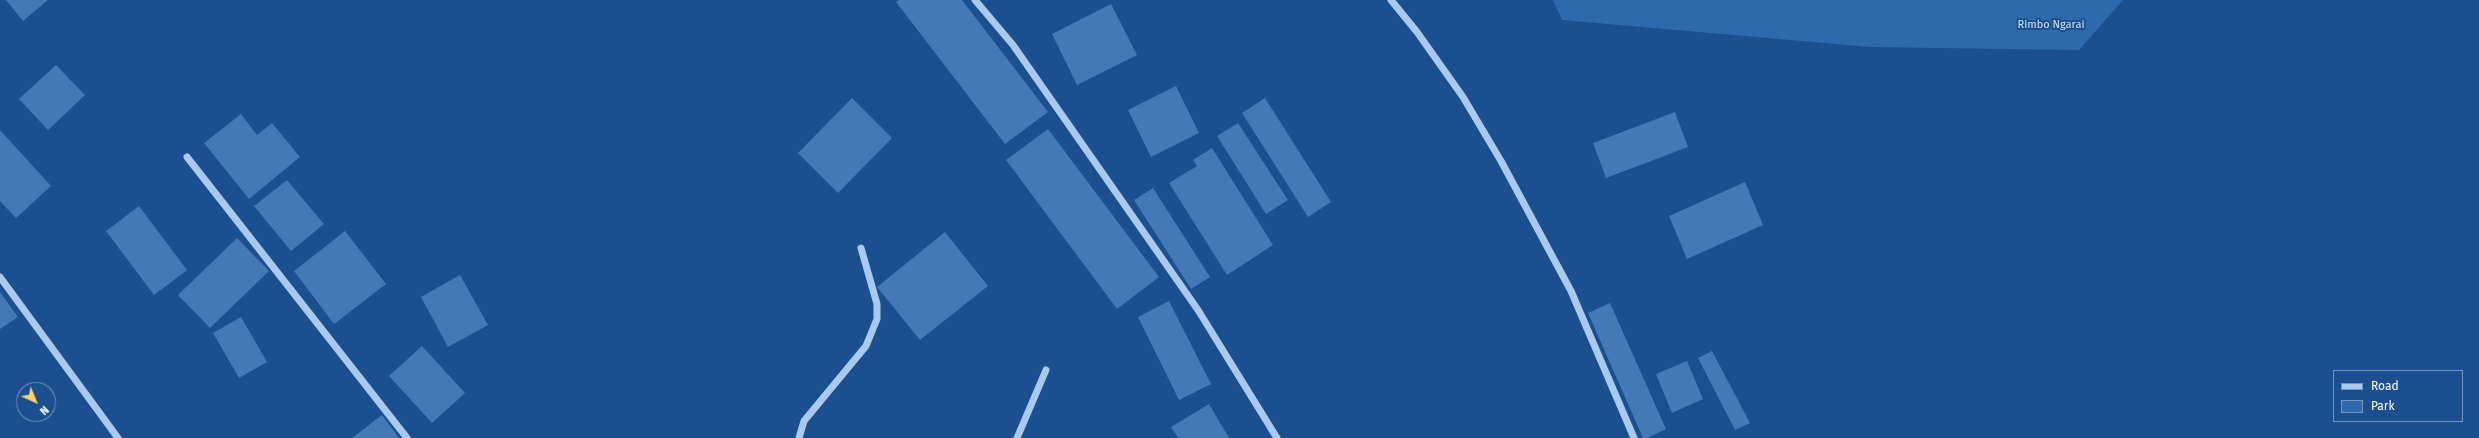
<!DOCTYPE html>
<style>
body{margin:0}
#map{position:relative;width:2479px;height:438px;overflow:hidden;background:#1b4f8f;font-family:"Fira Sans",sans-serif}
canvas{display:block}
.legend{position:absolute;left:2333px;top:370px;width:130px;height:52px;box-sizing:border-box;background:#1b4f8f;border:1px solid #7695bc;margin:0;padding:5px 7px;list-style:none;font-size:12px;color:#fff}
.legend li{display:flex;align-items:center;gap:8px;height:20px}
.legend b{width:20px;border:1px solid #7695bc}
.north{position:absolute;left:16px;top:382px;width:40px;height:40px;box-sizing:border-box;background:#1b4f8f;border:1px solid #7695bc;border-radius:50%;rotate:136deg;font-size:11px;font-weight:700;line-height:16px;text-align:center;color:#fff}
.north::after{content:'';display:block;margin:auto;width:14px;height:18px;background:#ffd166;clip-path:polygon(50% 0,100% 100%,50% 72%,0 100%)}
</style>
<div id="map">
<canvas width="2479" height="438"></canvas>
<ul class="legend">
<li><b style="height:5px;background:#a9c9ee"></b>Road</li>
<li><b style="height:11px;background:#2e69ad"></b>Park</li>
</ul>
<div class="north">N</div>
</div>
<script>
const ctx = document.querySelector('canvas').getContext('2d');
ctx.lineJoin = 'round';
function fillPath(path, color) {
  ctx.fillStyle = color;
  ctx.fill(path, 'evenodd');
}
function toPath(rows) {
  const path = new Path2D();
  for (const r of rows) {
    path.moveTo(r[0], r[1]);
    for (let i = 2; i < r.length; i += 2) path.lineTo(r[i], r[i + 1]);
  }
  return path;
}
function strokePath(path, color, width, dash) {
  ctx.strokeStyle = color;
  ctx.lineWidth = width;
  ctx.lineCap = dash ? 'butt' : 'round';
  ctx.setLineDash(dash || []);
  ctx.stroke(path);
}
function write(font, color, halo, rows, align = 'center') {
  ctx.font = font + ' "Fira Sans",sans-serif';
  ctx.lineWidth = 4;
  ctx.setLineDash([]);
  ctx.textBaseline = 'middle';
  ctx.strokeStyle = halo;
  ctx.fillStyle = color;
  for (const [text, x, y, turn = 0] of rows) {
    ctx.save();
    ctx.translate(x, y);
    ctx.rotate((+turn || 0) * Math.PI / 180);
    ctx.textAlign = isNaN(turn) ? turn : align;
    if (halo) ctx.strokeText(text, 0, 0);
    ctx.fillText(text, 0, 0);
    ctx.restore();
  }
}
fillPath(toPath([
 [1553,0,2123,0,2079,50,1870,47,1562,20]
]), '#2e69ad');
fillPath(toPath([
 [6,0,48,0,23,21],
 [899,0,962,0,1048,112,1005,144,896,2],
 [1111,4,1137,55,1077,85,1052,34],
 [56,65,85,95,48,130,19,99],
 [1176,86,1199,133,1151,157,1128,110],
 [852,98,892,138,838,193,798,153],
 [1265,98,1331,202,1308,217,1242,113],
 [1675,112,1688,147,1606,178,1593,143],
 [241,114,257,135,272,123,300,157,249,199,204,143],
 [1238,123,1288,200,1266,214,1217,136],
 [1048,129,1159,277,1117,309,1006,160],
 [0,130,51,186,16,218,0,201],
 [1212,148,1273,245,1227,275,1169,183,1197,166,1193,160],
 [287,180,324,224,291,251,254,206],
 [1745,182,1763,225,1687,259,1669,216],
 [1153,188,1210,277,1191,289,1134,200],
 [139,206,187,270,154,295,106,231],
 [345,231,386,284,334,324,294,271],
 [945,232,988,286,920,340,877,287],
 [237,238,269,271,210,328,178,295],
 [460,275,488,325,448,347,421,297],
 [0,292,18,317,0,329],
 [1169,301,1211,384,1179,400,1138,317],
 [1610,303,1666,429,1647,438,1643,438,1588,313],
 [241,317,267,362,239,378,213,333],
 [422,346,465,393,432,423,389,376],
 [1712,351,1750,423,1735,430,1698,358],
 [1687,361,1703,399,1672,413,1656,374],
 [1209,404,1229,438,1178,438,1171,427],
 [382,415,399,438,352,438]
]), '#4478b7');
strokePath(toPath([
 [975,0,1013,45,1198,310,1277,438],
 [1391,0,1417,32,1463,97,1501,161,1571,291,1634,438],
 [187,157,407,438],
 [0,277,118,438],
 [799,438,804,421,866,346,877,319,877,304,861,248],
 [1017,438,1046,370]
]), '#a9c9ee', 7);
write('11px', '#cfe3fa', '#1b4f8f', [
 ["Rimbo Ngarai",2051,25]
]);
</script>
